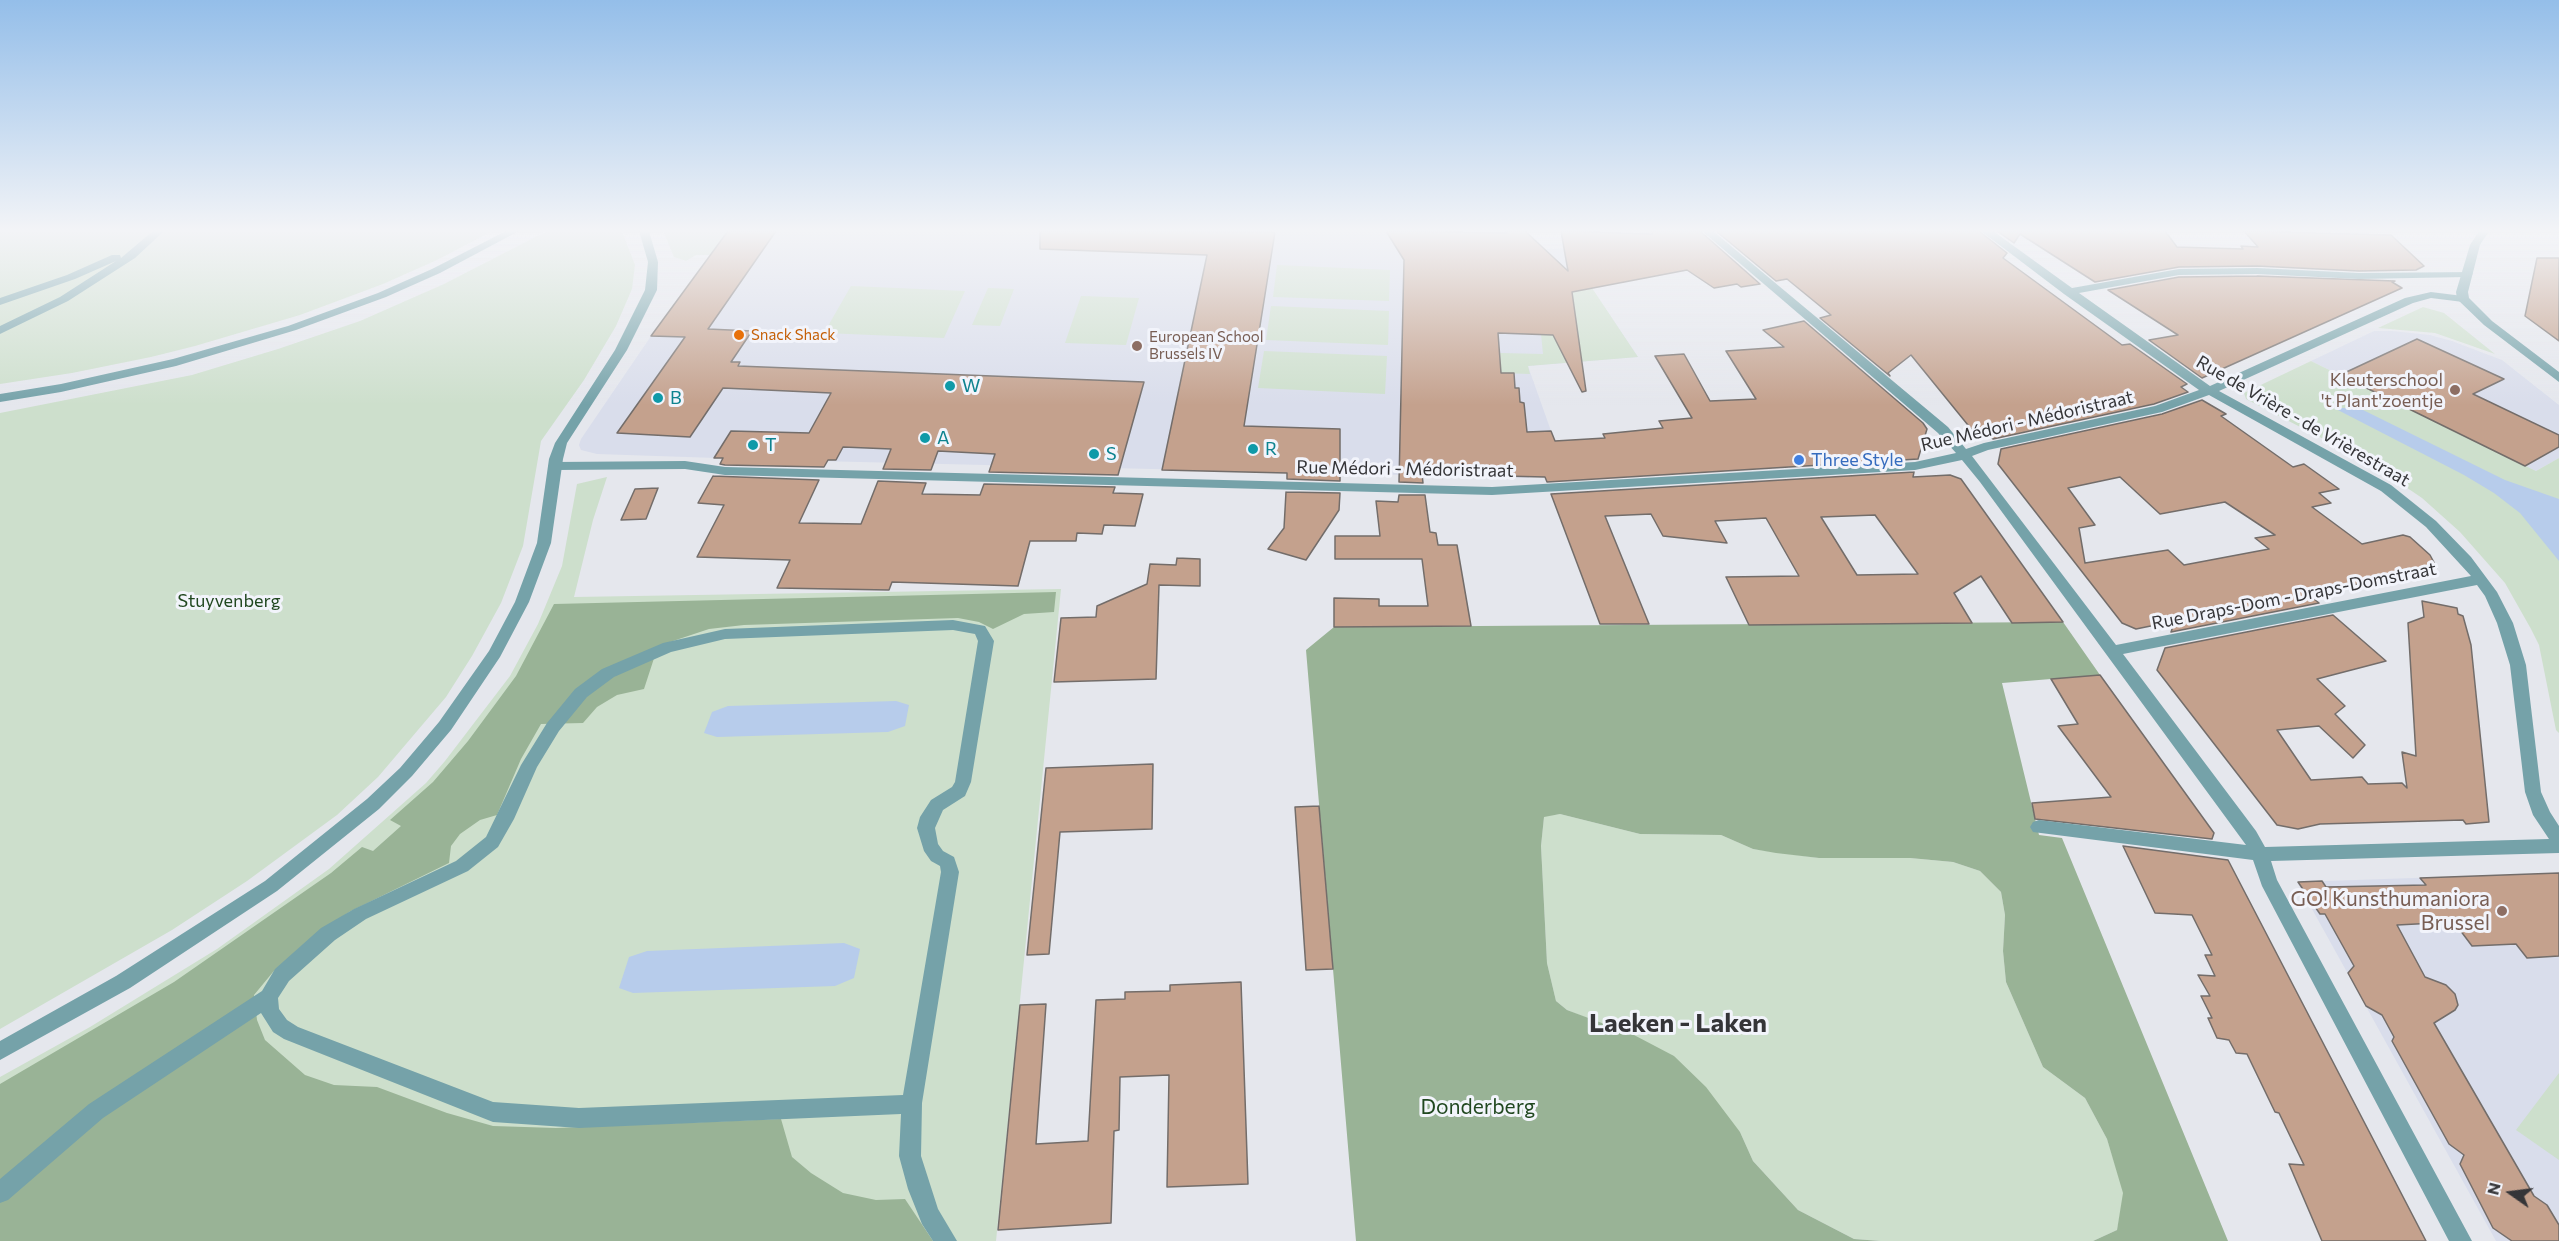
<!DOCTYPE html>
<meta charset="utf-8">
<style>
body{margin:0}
#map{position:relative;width:2559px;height:1241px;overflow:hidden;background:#e5e7ed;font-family:Commissioner,sans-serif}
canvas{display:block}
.north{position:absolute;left:2481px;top:1163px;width:60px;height:60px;-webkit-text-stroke:4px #f2f4fb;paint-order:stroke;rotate:284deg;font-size:16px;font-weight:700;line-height:24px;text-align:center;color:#353538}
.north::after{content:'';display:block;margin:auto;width:21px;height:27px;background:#353538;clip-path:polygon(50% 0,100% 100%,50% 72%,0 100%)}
</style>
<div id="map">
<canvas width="2559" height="1241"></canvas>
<div class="north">N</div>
</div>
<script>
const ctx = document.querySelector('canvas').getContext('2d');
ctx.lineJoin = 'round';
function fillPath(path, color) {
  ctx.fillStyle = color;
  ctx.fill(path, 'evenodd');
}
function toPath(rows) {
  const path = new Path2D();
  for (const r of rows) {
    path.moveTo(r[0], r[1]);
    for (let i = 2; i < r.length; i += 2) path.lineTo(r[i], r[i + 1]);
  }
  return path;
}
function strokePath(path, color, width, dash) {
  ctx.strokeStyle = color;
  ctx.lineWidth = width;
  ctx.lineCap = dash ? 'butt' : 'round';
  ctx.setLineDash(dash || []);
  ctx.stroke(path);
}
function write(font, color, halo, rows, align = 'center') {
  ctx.font = font + ' Commissioner,sans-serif';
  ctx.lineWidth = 6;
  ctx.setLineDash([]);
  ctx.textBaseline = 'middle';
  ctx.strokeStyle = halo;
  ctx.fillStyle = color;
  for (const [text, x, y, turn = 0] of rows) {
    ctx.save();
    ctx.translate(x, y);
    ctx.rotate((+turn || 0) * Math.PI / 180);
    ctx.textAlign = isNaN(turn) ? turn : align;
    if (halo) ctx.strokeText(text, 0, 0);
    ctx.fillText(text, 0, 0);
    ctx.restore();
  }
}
fillPath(toPath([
 [728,231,1386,231,1403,257,1565,248,1638,357,1528,366,1551,431,1515,433,1529,478,776,460,597,454,581,450,579,445,581,439,651,336,688,286,726,255,710,255],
 [2374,331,2393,331,2430,335,2452,341,2502,360,2559,405,2559,458,2536,471,2311,361],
 [2559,873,2559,1241,2496,1241,2297,882]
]), '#d9ddeb');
fillPath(toPath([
 [0,231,493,231,437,260,383,284,300,315,195,346,151,357,72,373,0,384],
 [547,231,622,231,635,265,632,289,616,326,584,380,541,441,523,546,501,603,472,656,446,697,378,777,337,815,247,881,172,930,0,1029,0,413,192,375,278,349,360,321,444,284],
 [663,231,728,231,710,255,696,255,686,261,674,257],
 [1277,265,1390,270,1389,301,1273,297],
 [1569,273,1582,273,1638,357,1528,366,1530,374,1501,373,1500,353,1543,354,1541,334],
 [851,286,965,291,944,338,824,333],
 [988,288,1014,289,1000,326,972,325],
 [1081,296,1139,298,1126,345,1065,343],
 [1271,306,1389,311,1388,345,1266,340],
 [2423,307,2444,313,2495,354,2435,333,2378,328],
 [1264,351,1387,356,1385,394,1258,388],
 [2311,361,2536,471,2559,458,2559,733,2556,730,2539,645,2531,629,2505,583,2460,532,2422,498,2372,464,2246,399,2244,393],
 [607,477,593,520,574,597,1061,589,996,1241,0,1241,0,1077,90,1027,217,949,329,869,426,783,445,761,510,676,538,624,562,566,577,484],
 [1560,814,1640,834,1721,835,1753,849,1819,858,1910,858,1953,862,1980,871,2001,892,2005,915,2003,951,2006,982,2043,1067,2085,1098,2107,1139,2124,1193,2117,1230,2093,1241,1881,1241,1854,1239,1798,1210,1753,1161,1740,1132,1597,1022,1567,1010,1556,1001,1547,963,1541,846,1544,816],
 [2559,1073,2559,1160,2516,1130]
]), '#cddfcc');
fillPath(toPath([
 [1056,592,1054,612,1024,614,993,629,979,622,958,618,744,625,709,629,658,646,644,689,617,695,597,707,583,723,541,724,521,759,497,815,480,820,460,834,451,846,449,863,349,912,305,943,273,972,254,995,257,1020,265,1040,305,1075,334,1085,377,1087,447,1113,493,1126,556,1128,781,1119,792,1157,811,1173,843,1193,876,1200,905,1199,933,1241,0,1241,0,1084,174,982,331,873,362,847,373,851,401,826,390,820,433,782,468,741,516,676,554,604],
 [2063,622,2100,675,2002,683,2039,835,2062,838,2228,1241,2093,1241,2117,1230,2123,1193,2107,1139,2085,1098,2043,1067,2006,982,2003,951,2005,915,2001,892,1980,871,1953,862,1910,858,1819,858,1776,853,1753,849,1721,835,1640,834,1560,814,1544,817,1541,846,1547,963,1556,1001,1567,1010,1634,1035,1674,1056,1706,1087,1740,1132,1753,1161,1798,1210,1854,1239,1881,1241,1356,1241,1306,650,1334,627]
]), '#99b396');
fillPath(toPath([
 [2334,408,2355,408,2363,410,2505,480,2559,499,2559,561,2520,513,2494,493,2464,475],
 [896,701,909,705,905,726,888,732,717,737,704,733,712,712,728,706],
 [844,943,860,949,854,978,835,986,633,993,619,988,629,957,647,951]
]), '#b7cceb');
const building = toPath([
 [728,231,776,231,708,329,752,331,731,362,740,362,738,366,1144,382,1118,475,989,472,995,454,938,451,931,470,883,469,891,449,843,447,836,460,828,460,824,467,725,465,720,464,723,458,714,458,731,431,809,433,831,393,723,388,690,437,617,433,685,337,651,336,728,231],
 [1040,231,1275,232,1244,426,1340,429,1340,481,1287,479,1287,473,1162,470,1207,255,1040,249,1040,231],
 [1386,231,1507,233,1506,231,1525,231,1568,271,1561,231,1652,234,1652,231,1700,231,1760,284,1741,287,1737,284,1714,288,1687,270,1572,292,1586,391,1582,392,1553,335,1498,333,1501,373,1514,373,1515,388,1519,388,1520,402,1524,403,1527,432,1551,431,1555,441,1605,438,1603,434,1663,428,1659,421,1692,418,1655,356,1684,354,1710,401,1756,399,1726,351,1784,347,1763,330,1804,321,1923,423,1927,429,1918,459,1547,482,1545,477,1422,474,1423,483,1399,482,1404,260,1386,231],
 [1716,231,1979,231,2007,253,2003,258,2122,345,2130,344,2187,384,2181,387,2188,392,2154,404,1993,439,1987,434,1972,430,1911,355,1888,373,1890,376,1820,318,1831,315,1787,279,1776,281,1716,231],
 [1997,231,2165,231,2177,247,2243,249,2241,246,2258,247,2244,231,2391,235,2424,266,2416,270,2359,271,2257,266,2179,267,2095,282,2020,234,2014,243,1997,231],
 [2537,258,2559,258,2559,341,2525,316,2537,258],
 [2257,276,2395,281,2392,282,2402,288,2202,378,2149,340,2178,335,2108,290,2179,277,2257,276],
 [2417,339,2504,379,2473,394,2559,435,2559,447,2525,466,2340,375,2417,339],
 [2202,400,2226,414,2221,416,2293,467,2304,464,2339,489,2319,493,2331,503,2312,507,2362,544,2403,535,2410,537,2430,555,2437,568,2308,594,2319,603,2171,632,2175,621,2136,629,2122,623,1998,464,2001,449,2162,414,2202,400],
 [2120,477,2160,514,2225,502,2275,535,2255,538,2269,549,2184,565,2168,550,2085,563,2079,528,2095,525,2068,488,2120,477],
 [1914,472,1913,477,1950,475,1961,479,2063,622,2012,623,1981,576,1954,593,1972,623,1749,625,1726,577,1799,576,1766,518,1715,521,1727,543,1663,536,1651,514,1605,516,1649,624,1600,624,1551,494,1914,472],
 [1875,515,1918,574,1857,575,1821,517,1875,515],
 [713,476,819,480,799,523,861,524,878,481,926,483,922,494,980,495,984,484,1115,487,1113,493,1143,494,1135,526,1104,525,1102,534,1077,533,1076,541,1030,541,1018,586,892,582,889,590,777,588,790,560,697,557,724,505,698,503,713,476],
 [658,488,646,519,621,520,635,489,658,488],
 [1286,492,1340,493,1339,510,1306,560,1268,549,1284,528,1286,492],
 [1399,495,1425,495,1430,532,1436,533,1438,545,1457,545,1471,626,1334,627,1334,598,1379,599,1379,606,1428,606,1422,559,1335,559,1335,536,1380,536,1376,501,1398,502,1399,495],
 [1177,558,1200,559,1200,586,1159,585,1156,679,1054,682,1061,618,1096,617,1097,606,1147,584,1150,564,1176,565,1177,558],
 [2422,601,2457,608,2458,614,2463,616,2471,645,2489,822,2466,824,2463,820,2320,824,2298,829,2277,825,2157,670,2165,648,2333,615,2386,661,2317,679,2345,706,2335,714,2365,745,2353,758,2319,726,2277,730,2311,780,2362,777,2368,784,2402,783,2407,788,2402,752,2416,756,2408,623,2424,617,2422,601],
 [2100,675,2214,833,2212,839,2035,819,2032,803,2111,797,2058,726,2078,724,2051,679,2100,675],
 [1153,764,1152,829,1060,832,1049,954,1027,955,1046,768,1153,764],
 [1319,806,1333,969,1306,970,1295,807,1319,806],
 [2123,846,2228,860,2426,1241,2322,1241,2289,1164,2304,1165,2279,1113,2275,1112,2247,1054,2236,1053,2229,1040,2217,1038,2208,1018,2212,1018,2201,996,2210,996,2198,975,2215,976,2205,955,2212,955,2192,915,2155,913,2123,846],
 [2559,873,2559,956,2527,958,2516,944,2472,946,2454,922,2397,925,2425,977,2446,985,2455,994,2458,1005,2455,1010,2434,1023,2534,1196,2547,1205,2559,1225,2559,1241,2512,1241,2493,1228,2460,1164,2464,1155,2449,1144,2392,1041,2394,1037,2382,1015,2366,1006,2348,973,2354,966,2325,914,2320,914,2298,882,2322,881,2326,887,2426,885,2420,878,2559,873],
 [1241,982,1248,1184,1167,1187,1169,1075,1120,1077,1119,1130,1114,1131,1111,1223,998,1230,1020,1005,1046,1004,1036,1144,1088,1141,1096,1000,1125,999,1125,992,1170,991,1170,985,1241,982]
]);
fillPath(building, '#c4a18d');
strokePath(building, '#736d6a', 1.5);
fillPath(toPath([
 [153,231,164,231,135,258,68,301,0,334,0,326,60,297,116,261,75,279,0,305,0,298,67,275,112,255,120,255,121,258,153,231],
 [953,620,985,626,994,641,971,782,965,796,943,810,935,828,938,844,943,851,954,857,959,872,922,1103,921,1156,938,1209,957,1241,933,1241,922,1224,908,1189,899,1156,901,1114,579,1128,493,1122,284,1039,273,1032,261,1013,103,1118,8,1200,0,1203,0,1179,89,1104,262,991,275,969,321,928,354,909,456,861,486,837,521,765,547,723,575,689,602,669,663,643,725,629,953,620],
 [953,630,975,634,978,641,955,782,952,787,931,800,920,817,917,828,924,851,931,861,940,866,941,872,903,1095,579,1108,493,1102,298,1027,287,1020,279,1009,278,998,289,981,335,940,366,919,468,871,498,847,514,819,537,767,559,731,587,697,614,677,671,652,725,639,953,630]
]), '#75a2a9');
fillPath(toPath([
 [506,231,519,231,440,273,386,297,296,330,176,366,61,392,0,402,0,394,61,384,173,359,288,326,378,293,432,269,506,231],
 [1702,231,1713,231,1948,427,1966,449,1984,443,2155,406,2199,390,2064,294,1981,231,1993,231,2072,288,2179,269,2257,268,2359,273,2471,272,2473,274,2467,277,2359,279,2257,274,2179,275,2079,293,2210,386,2405,298,2431,292,2463,296,2469,299,2463,302,2431,298,2413,303,2219,391,2391,485,2436,521,2471,557,2497,592,2513,623,2526,665,2541,792,2550,812,2559,826,2559,853,2271,861,2277,880,2472,1241,2449,1241,2262,886,2253,860,2033,832,2030,827,2033,822,2039,820,2246,845,1980,482,1962,460,1915,470,1492,495,725,475,685,469,555,470,548,466,555,462,685,461,725,467,1492,487,1915,462,1956,453,1938,433,1702,231],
 [2209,395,2381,491,2426,527,2471,576,2116,645,1972,456,1988,450,2162,412,2209,395],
 [2477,585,2485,596,2497,623,2510,665,2525,792,2533,815,2549,839,2265,847,2256,831,2123,654,2477,585]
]), '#75a2a9');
fillPath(toPath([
 [639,231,649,231,658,262,657,290,627,350,567,443,563,459,551,543,529,602,500,657,451,730,412,776,379,809,277,891,130,988,0,1060,0,1041,116,976,265,881,367,799,400,768,439,722,489,651,515,602,537,543,549,459,555,443,615,350,645,290,648,262,639,231],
 [2479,231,2489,231,2480,245,2468,292,2469,298,2492,321,2559,372,2559,382,2484,325,2457,299,2456,292,2470,245,2479,231]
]), '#75a2a9');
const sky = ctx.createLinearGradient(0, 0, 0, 405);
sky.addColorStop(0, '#94bee9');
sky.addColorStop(0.57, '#f3f4f7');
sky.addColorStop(1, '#f3f4f700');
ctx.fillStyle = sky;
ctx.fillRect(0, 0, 2559, 405);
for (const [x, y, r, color] of [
 [739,335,6,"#e8710a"],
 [1137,346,6,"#8d6e63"],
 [950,386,6,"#0f9aa8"],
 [2455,390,6,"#8d6e63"],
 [658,398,6,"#0f9aa8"],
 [925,438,6,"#0f9aa8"],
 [753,445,6,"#0f9aa8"],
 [1253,449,6,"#0f9aa8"],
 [1094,454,6,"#0f9aa8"],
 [1799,460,6,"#3f7fe0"],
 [2502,911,6,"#8d6e63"]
]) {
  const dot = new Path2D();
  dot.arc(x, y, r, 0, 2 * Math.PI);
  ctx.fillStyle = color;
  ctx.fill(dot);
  strokePath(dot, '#f2f4fb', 2);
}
write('15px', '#c56008', '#f2f4fb', [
 ["Snack Shack",751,335]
], 'left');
write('15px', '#785e54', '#f2f4fb', [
 ["European School",1149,337],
 ["Brussels IV",1149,354]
], 'left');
write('18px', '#785e54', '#f2f4fb', [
 ["Kleuterschool",2443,380],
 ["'t Plant'zoentje",2443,401]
], 'right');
write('18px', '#0d838f', '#f2f4fb', [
 ["W",962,386],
 ["B",670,398],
 ["A",937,438],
 ["T",765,445],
 ["R",1265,449],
 ["S",1106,454]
], 'left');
write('18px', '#353538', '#f2f4fb', [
 ["Rue Médori - Médoristraat",2027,421,-13],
 ["Rue de Vrière - de Vrièrestraat",2303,421,30],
 ["Rue Médori - Médoristraat",1405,469,1],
 ["Rue Draps-Dom - Draps-Domstraat",2294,596,-11]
]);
write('18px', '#366cbe', '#f2f4fb', [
 ["Three Style",1811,460]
], 'left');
write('18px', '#214820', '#f2f4fb', [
 ["Stuyvenberg",229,601]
]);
write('21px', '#785e54', '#f2f4fb', [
 ["GO! Kunsthumaniora",2490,899],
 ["Brussel",2490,923]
], 'right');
write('21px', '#214820', '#f2f4fb', [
 ["Donderberg",1478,1107]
]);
write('bold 26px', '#353538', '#f2f4fb', [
 ["Laeken - Laken",1678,1023]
]);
</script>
